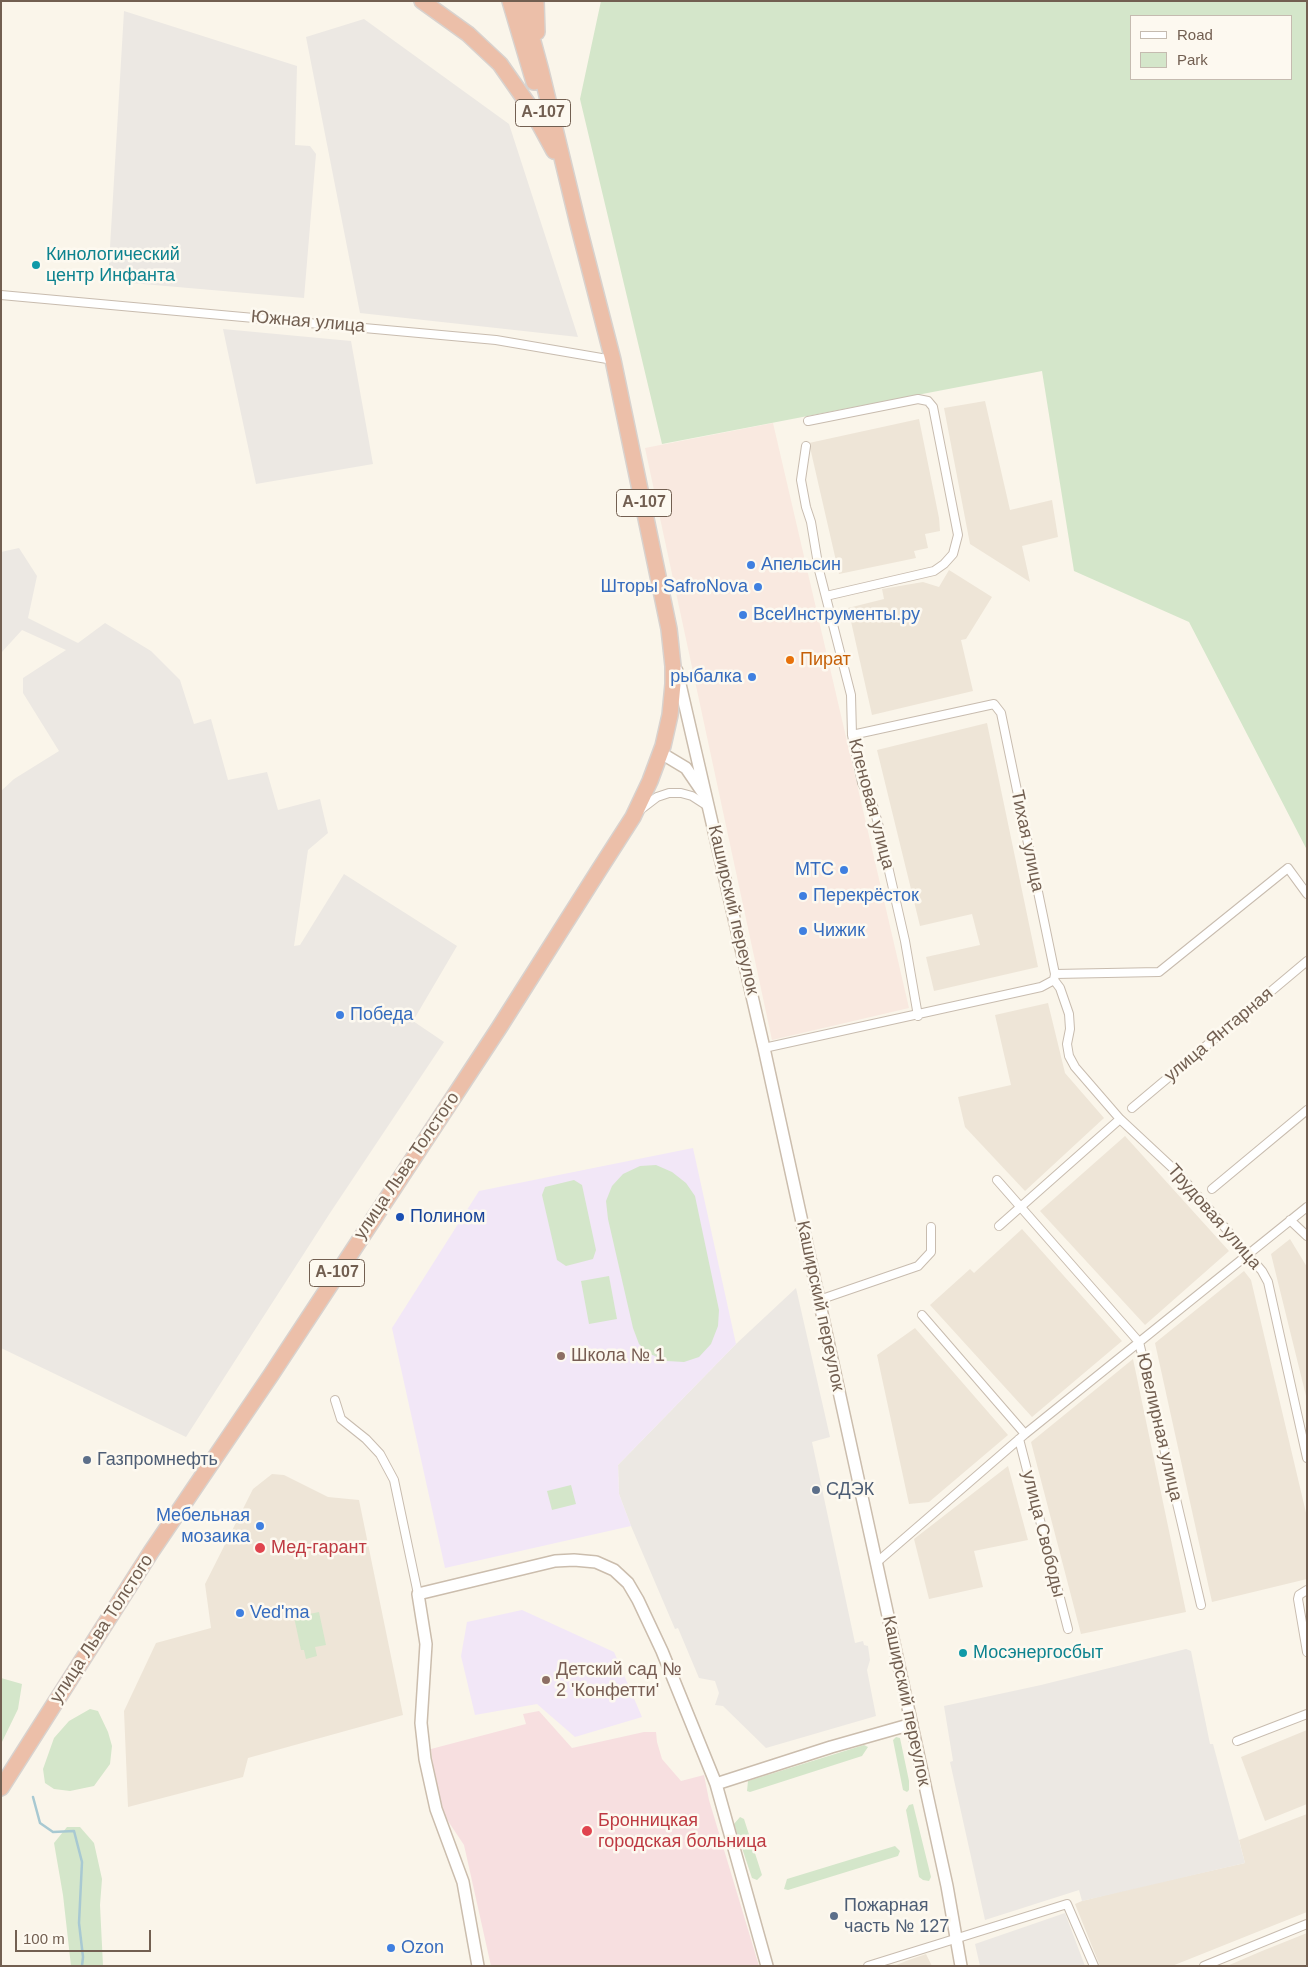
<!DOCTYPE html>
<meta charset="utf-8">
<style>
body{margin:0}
#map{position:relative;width:1308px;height:1967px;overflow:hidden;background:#faf5ea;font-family:Helvetica,sans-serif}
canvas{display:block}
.frame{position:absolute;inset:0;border:2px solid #725f51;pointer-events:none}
.legend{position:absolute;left:1130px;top:15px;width:162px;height:65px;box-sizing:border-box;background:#fdf9f0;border:1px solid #c5bbb0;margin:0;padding:6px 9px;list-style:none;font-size:15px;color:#725f51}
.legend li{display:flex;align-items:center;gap:10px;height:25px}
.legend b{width:25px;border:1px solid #c5bbb0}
.scale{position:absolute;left:15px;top:1930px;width:136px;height:22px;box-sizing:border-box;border:2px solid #725f51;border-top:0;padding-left:6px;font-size:15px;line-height:18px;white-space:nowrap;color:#725f51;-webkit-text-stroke:4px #fdf9f0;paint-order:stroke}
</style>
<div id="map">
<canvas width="1308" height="1967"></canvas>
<div class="frame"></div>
<ul class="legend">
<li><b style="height:6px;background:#fff"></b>Road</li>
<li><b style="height:14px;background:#d4e6ca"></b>Park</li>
</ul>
<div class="scale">100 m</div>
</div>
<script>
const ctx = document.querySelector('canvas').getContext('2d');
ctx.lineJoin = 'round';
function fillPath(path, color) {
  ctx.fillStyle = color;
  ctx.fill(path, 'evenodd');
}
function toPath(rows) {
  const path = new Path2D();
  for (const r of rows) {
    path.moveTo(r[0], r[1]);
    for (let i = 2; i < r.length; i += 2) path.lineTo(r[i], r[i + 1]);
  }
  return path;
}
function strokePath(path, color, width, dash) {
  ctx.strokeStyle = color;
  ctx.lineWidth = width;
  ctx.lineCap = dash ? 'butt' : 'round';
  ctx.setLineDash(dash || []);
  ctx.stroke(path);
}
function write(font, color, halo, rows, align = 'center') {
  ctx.font = font + ' Helvetica,sans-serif';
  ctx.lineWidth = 5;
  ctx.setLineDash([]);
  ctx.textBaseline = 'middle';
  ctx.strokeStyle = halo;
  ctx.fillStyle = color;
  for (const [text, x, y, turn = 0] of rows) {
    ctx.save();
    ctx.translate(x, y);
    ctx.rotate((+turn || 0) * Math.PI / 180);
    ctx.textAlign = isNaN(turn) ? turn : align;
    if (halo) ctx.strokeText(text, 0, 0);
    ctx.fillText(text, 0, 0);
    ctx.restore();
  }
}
fillPath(toPath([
 [985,401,1010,510,1052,500,1058,537,1022,546,1030,582,970,544,944,408],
 [919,419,939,518,940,531,925,534,928,548,914,551,916,558,839,574,809,443],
 [949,570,992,597,966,639,961,640,973,691,872,715,848,608,884,599,882,589,923,582,939,587],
 [987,723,1038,967,934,991,926,957,980,945,972,914,920,926,877,750],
 [1048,1003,1065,1073,1104,1118,1025,1191,965,1127,958,1097,1011,1085,995,1015],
 [1125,1136,1229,1251,1145,1325,1040,1211],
 [1022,1229,1122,1341,1032,1417,930,1305,970,1269,974,1273],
 [1290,1239,1307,1267,1307,1400,1271,1254],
 [1244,1271,1251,1280,1307,1517,1307,1579,1212,1602,1155,1343],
 [915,1328,1008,1435,929,1502,909,1504,877,1355],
 [1133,1359,1186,1612,1081,1634,1031,1442],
 [1008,1466,1028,1540,974,1551,983,1587,929,1599,914,1539],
 [272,1474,284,1475,328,1497,359,1500,403,1715,248,1758,243,1777,128,1807,124,1711,156,1643,211,1628,205,1584,253,1489],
 [1307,1730,1307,1804,1265,1821,1241,1757],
 [1307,1814,1307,1912,1172,1966,1100,1966,1075,1904,1082,1901,1125,1890,1245,1863,1239,1840],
 [1307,1933,1307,1966,1227,1966,1262,1951],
 [926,1954,932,1966,894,1966,906,1961]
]), '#eee5d7');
fillPath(toPath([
 [773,423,909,1008,772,1040,645,448]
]), '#f9e9e0');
fillPath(toPath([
 [124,11,297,66,295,145,310,146,316,154,304,298,108,281],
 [364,19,509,124,578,337,360,313,306,37],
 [223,329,351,341,373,464,256,484],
 [19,548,37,576,28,618,78,643,105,623,151,651,180,680,194,724,211,719,228,780,267,772,278,810,320,799,328,833,308,850,294,946,300,945,344,874,457,946,413,1021,444,1042,330,1213,186,1437,1,1348,1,791,14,779,59,751,23,693,23,678,66,650,22,630,1,653,1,552],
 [796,1288,830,1437,812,1442,855,1643,863,1641,864,1645,868,1646,870,1660,867,1670,876,1716,766,1748,723,1706,715,1705,719,1693,715,1681,699,1678,678,1628,675,1629,631,1526,619,1494,618,1465,736,1344],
 [1186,1649,1191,1651,1210,1744,1213,1744,1245,1863,1082,1901,1079,1890,985,1920,950,1762,953,1761,944,1706,1041,1685],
 [1065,1913,1085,1966,980,1966,975,1944]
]), '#ece8e3');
fillPath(toPath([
 [693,1148,736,1344,618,1465,619,1494,631,1526,445,1568,392,1328,479,1191],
 [522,1610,614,1652,642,1717,575,1737,537,1704,475,1715,461,1656,467,1622]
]), '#f2e7f7');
fillPath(toPath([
 [539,1711,572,1748,644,1732,656,1732,657,1742,662,1759,681,1781,704,1775,709,1800,759,1966,491,1966,464,1845,446,1818,435,1783,431,1749,526,1724,523,1714]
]), '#f7dfe0');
fillPath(toPath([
 [601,1,1307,1,1307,850,1189,622,1074,571,1042,371,662,444,580,99],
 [1132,16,1292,16,1292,79,1132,79],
 [656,1165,672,1172,686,1183,695,1196,719,1310,718,1326,711,1344,699,1357,684,1362,667,1361,650,1354,639,1344,633,1328,608,1219,606,1201,612,1186,623,1174,640,1166],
 [574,1180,582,1185,596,1250,593,1259,566,1266,557,1260,542,1195,545,1187],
 [609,1276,617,1319,589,1324,581,1281],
 [571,1485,576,1504,552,1510,547,1491],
 [319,1612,326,1645,315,1647,317,1656,306,1659,304,1650,301,1650,294,1617],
 [1,1678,22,1684,18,1709,1,1744],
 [90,1709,98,1711,108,1732,112,1746,110,1764,94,1786,70,1791,54,1789,45,1783,43,1769,54,1738,69,1721],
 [896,1737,900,1738,909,1781,909,1790,907,1792,903,1790,893,1740],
 [864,1745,868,1747,862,1756,750,1792,747,1791,748,1781],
 [913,1804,931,1877,929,1881,923,1880,919,1877,906,1810,909,1805],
 [740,1817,744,1819,762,1875,757,1880,752,1878,734,1824],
 [67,1827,80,1827,94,1843,102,1879,100,1905,103,1966,71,1966,63,1895,54,1843],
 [895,1846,900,1851,898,1856,788,1890,784,1889,787,1879]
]), '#d4e6ca');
strokePath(toPath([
 [33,1797,40,1823,53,1832,74,1831,82,1862,79,1923,83,1957,82,1966]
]), '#a8c9d2', 2.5);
const street = toPath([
 [1,295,496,340,613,360],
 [808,421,918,399,928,401,933,407,958,535,953,554,944,564,934,571,826,596],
 [806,446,801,480,806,507,811,522,819,570,851,695,852,735,862,783,872,802,879,827,905,941,918,1016],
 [852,735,994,704,1001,713,1055,974,1054,980],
 [640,810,657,797,669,793,681,793,692,796,709,807],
 [1055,974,1159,972,1288,868,1307,894],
 [1054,980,1060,988,1069,1014,1070,1029,1067,1044,1069,1056,1075,1067,1120,1119,1179,1174,1262,1271,1268,1282,1307,1458],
 [764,1048,1041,987,1054,980],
 [1132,1108,1307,961],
 [997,1180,1139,1342,1201,1605],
 [1212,1189,1307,1110],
 [1290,1220,1307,1236],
 [999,1226,1120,1119],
 [819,1300,918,1266,931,1252,931,1227],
 [922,1315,1025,1434],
 [335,1400,341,1419,366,1439,380,1454,394,1480,418,1594],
 [1019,1439,1068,1629],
 [876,1563,1025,1434,1307,1207],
 [1307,1590,1299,1595,1298,1599,1307,1652],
 [1237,1741,1307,1714],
 [868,1966,1067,1904,1094,1966],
 [1204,1966,1307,1924]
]);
const secondary = toPath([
 [677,671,764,1048,947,1886,961,1966],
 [661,753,686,768,703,793],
 [716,1784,831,1747,912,1724],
 [478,1966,463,1882,436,1809,425,1759,421,1723,426,1644,418,1594,555,1561,574,1560,596,1562,614,1570,628,1583,638,1600,662,1651,716,1784,767,1966]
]);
const highway = toPath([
 [422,1,468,34,500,64,530,107,554,151],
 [510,1,534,82],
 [536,1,537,32],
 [1,1788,151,1552,271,1375,499,1028,599,870,633,817,650,781,663,746,670,715,673,684,673,666,669,629,613,360,578,224,541,71,522,1]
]);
strokePath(street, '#c8bcaf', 10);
strokePath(secondary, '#cbbdad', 14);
strokePath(highway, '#d8d2ce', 18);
strokePath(street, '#fff', 8);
strokePath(secondary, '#fff', 11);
strokePath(highway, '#ecbfa9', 15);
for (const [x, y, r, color] of [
 [36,265,5,"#0f9aa8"],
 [751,565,5,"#3f7fe0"],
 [758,587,5,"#3f7fe0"],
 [743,615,5,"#3f7fe0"],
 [790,660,5,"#e8710a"],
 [752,677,5,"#3f7fe0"],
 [844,870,5,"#3f7fe0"],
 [803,896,5,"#3f7fe0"],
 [803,931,5,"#3f7fe0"],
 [340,1015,5,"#3f7fe0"],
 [400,1217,5,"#1a4fb4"],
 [561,1356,5,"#8d6e63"],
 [87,1460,5,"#5c6f8a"],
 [816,1490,5,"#5c6f8a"],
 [260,1526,5,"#3f7fe0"],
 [260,1548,6,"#e0444e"],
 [240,1613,5,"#3f7fe0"],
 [963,1653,5,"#0f9aa8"],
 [546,1680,5,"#8d6e63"],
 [587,1831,6,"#e0444e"],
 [834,1916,5,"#5c6f8a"],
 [391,1948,5,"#3f7fe0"]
]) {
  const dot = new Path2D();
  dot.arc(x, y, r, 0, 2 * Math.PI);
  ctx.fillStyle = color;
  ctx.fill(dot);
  strokePath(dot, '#fdf9f0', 2);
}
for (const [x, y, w] of [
 [543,113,55],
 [644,503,55],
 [337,1273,55]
]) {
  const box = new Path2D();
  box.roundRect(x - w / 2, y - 13.5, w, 27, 4);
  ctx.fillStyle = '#fdf9f0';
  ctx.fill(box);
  strokePath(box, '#725f51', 1);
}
write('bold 16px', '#725f51', null, [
 ["А-107",543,113],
 ["А-107",644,503],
 ["А-107",337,1273]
]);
write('18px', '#0d838f', '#fdf9f0', [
 ["Кинологический",46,255],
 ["центр Инфанта",46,276],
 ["Мосэнергосбыт",973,1653]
], 'left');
write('18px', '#725f51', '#fdf9f0', [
 ["Южная улица",308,322,5],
 ["Кленовая улица",871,804,75],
 ["Тихая улица",1027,841,78],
 ["Каширский переулок",733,910,77],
 ["улица Янтарная",1219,1035,-40],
 ["улица Льва Толстого",407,1166,-56],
 ["Трудовая улица",1214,1217,49],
 ["Каширский переулок",820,1306,78],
 ["Ювелирная улица",1159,1427,77],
 ["улица Свободы",1043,1534,76],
 ["улица Льва Толстого",102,1629,-57],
 ["Каширский переулок",906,1701,78]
]);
write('18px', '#366cbe', '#fdf9f0', [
 ["Апельсин",761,565],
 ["Шторы SafroNova",748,587,"right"],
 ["ВсеИнструменты.ру",753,615],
 ["рыбалка",742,677,"right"],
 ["МТС",834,870,"right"],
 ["Перекрёсток",813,896],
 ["Чижик",813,931],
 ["Победа",350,1015],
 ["Мебельная",250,1516,"right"],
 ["мозаика",250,1537,"right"],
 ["Ved'ma",250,1613],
 ["Ozon",401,1948]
], 'left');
write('18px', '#c56008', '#fdf9f0', [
 ["Пират",800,660]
], 'left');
write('18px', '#164399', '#fdf9f0', [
 ["Полином",410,1217]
], 'left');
write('18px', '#785e54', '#fdf9f0', [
 ["Школа № 1",571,1356],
 ["Детский сад №",556,1670],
 ["2 'Конфетти'",556,1691]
], 'left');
write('18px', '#4e5e75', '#fdf9f0', [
 ["Газпромнефть",97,1460],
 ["СДЭК",826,1490],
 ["Пожарная",844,1906],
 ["часть № 127",844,1927]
], 'left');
write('18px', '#be3a42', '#fdf9f0', [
 ["Мед-гарант",271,1548],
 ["Бронницкая",598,1821],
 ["городская больница",598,1842]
], 'left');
</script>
